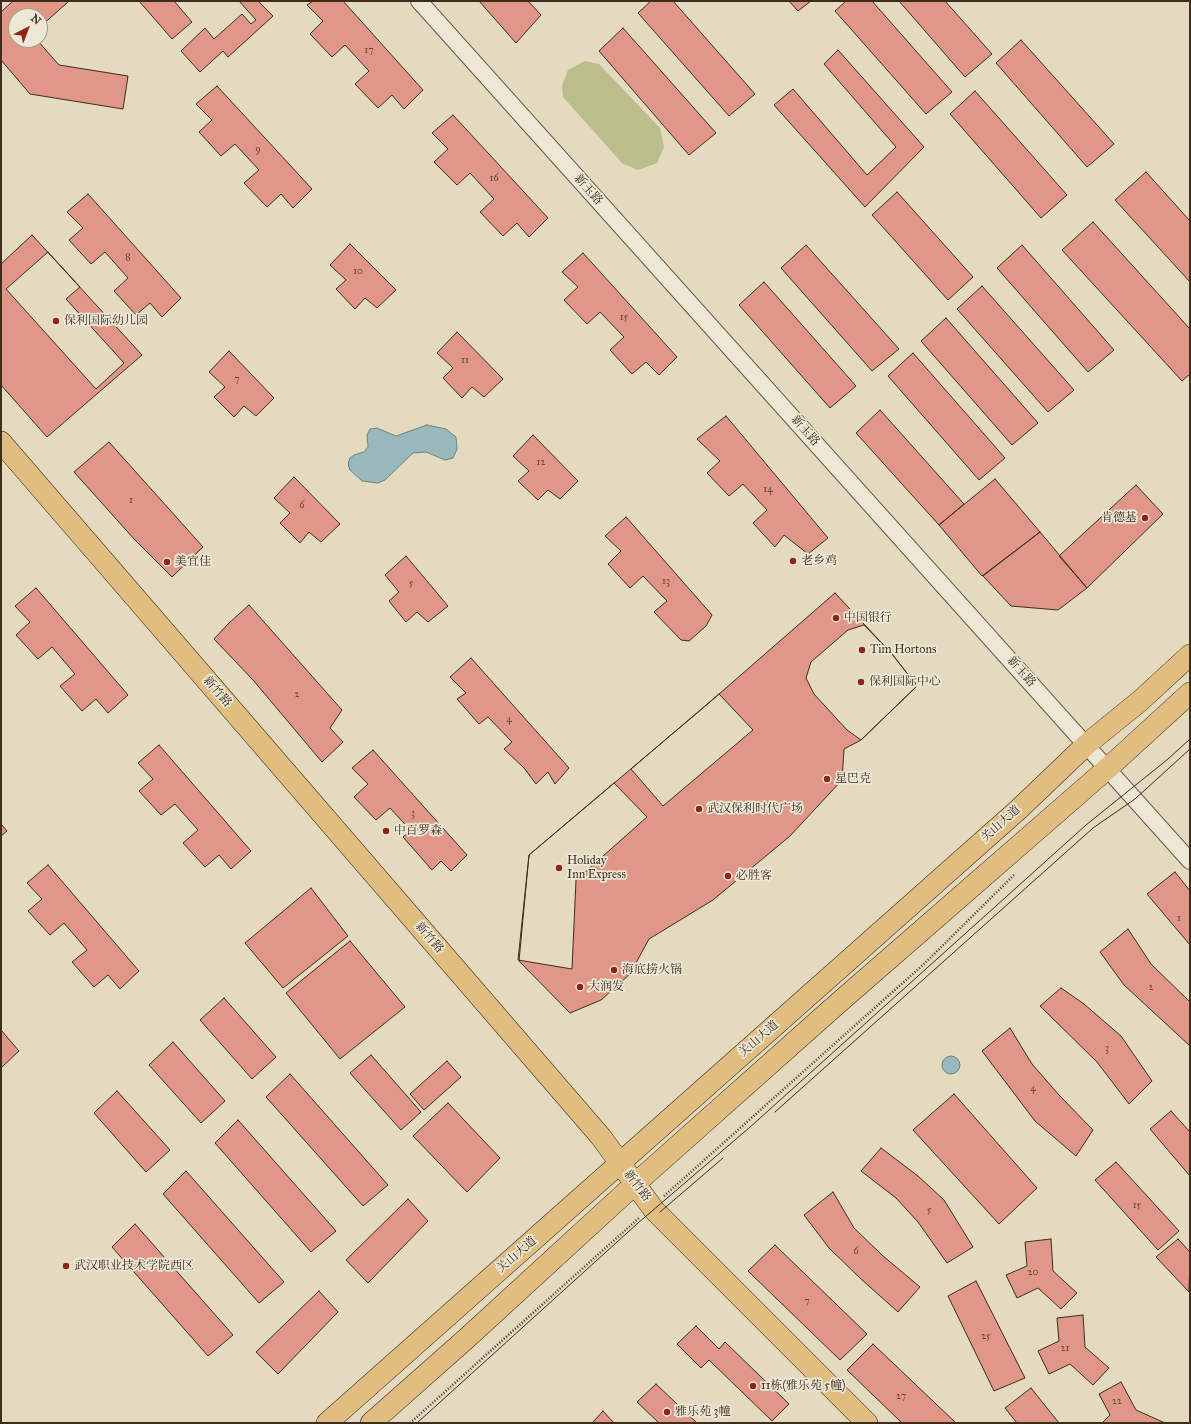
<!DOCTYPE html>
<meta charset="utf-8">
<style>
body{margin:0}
#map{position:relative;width:1191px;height:1424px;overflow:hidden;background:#e3dac0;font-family:"IM FELL Great Primer",serif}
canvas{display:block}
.frame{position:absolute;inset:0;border:2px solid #3e2c1e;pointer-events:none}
.north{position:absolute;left:8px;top:8px;width:40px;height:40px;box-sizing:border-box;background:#ede7d6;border:1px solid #a79c8c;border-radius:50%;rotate:42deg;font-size:11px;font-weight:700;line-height:16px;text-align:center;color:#3e2c1e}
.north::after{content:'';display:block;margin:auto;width:14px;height:18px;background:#8f2418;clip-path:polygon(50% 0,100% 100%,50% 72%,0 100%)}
</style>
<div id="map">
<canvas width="1191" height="1424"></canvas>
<div class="frame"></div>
<div class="north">N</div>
</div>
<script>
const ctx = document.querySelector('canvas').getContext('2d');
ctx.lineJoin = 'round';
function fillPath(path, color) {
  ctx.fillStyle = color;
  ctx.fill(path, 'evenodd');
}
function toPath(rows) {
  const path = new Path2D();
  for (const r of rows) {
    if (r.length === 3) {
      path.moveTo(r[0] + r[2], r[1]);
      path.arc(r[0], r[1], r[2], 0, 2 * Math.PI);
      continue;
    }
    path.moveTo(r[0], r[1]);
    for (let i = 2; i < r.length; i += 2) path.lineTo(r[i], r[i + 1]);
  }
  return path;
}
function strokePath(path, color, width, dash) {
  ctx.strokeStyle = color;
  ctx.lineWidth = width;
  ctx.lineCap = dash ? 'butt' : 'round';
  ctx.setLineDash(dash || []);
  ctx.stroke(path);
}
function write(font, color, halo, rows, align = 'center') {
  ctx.font = font + ' "IM FELL Great Primer","Noto Serif SC",serif';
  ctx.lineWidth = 3.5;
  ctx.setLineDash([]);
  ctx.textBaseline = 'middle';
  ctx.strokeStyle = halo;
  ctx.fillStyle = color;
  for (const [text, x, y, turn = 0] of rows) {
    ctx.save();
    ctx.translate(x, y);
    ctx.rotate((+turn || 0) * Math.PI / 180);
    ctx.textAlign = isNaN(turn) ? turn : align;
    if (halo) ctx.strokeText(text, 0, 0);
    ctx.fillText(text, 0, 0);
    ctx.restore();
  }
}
fillPath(toPath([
 [585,61,599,64,660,128,664,147,657,163,638,170,622,163,563,97,562,86,568,70]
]), '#bbbd8d');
const water = toPath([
 [427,425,446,429,456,437,457,449,453,458,445,460,426,452,413,453,385,480,378,483,362,481,350,470,348,464,350,458,354,455,364,452,368,447,367,435,370,429,377,428,396,436,427,425],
 [951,1065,9]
]);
fillPath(water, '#97b9bb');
strokePath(water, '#73817c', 1);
const building = toPath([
 [13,1,69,1,40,27,40,16,16,16,16,40,37,40,59,65,128,76,123,109,30,94,1,60,1,12,13,1],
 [139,1,174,1,192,22,172,39,139,1],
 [239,1,258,1,273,16,228,57,223,51,200,72,181,51,205,28,214,39,242,14,251,24,256,20,239,1],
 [313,1,343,1,423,90,404,109,392,95,378,108,355,84,369,71,345,45,332,57,310,34,323,21,307,5,313,1],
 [479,1,528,1,541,15,516,43,479,1],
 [651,1,673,1,755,94,729,116,638,13,651,1],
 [789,1,811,1,798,11,789,1],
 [846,1,872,1,952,92,926,114,835,11,846,1],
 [899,1,945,1,992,54,965,77,899,1],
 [623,28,716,133,689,155,599,51,623,28],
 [1021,40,1114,144,1087,167,996,63,1021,40],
 [838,50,924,147,865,207,774,105,793,89,867,175,896,147,824,64,838,50],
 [217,86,312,189,293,208,281,194,267,207,244,183,259,170,235,144,221,156,199,132,212,120,196,104,217,86],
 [975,91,1067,195,1041,218,950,114,975,91],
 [453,115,548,218,529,237,517,223,503,236,480,212,494,199,470,173,457,185,434,162,448,149,432,133,453,115],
 [1146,172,1190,221,1190,282,1115,200,1146,172],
 [897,192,973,277,948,300,872,215,897,192],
 [88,194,181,298,162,317,150,303,136,315,114,291,128,278,105,252,91,264,69,240,83,228,67,212,88,194],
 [1093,222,1190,329,1190,374,1182,381,1062,250,1093,222],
 [32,235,142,355,47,437,1,385,1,264,32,235],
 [350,244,396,290,377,308,365,298,355,309,336,289,346,280,330,265,350,244],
 [806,245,899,349,872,371,781,268,806,245],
 [1022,245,1114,350,1088,372,997,268,1022,245],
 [48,252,80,287,66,299,124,363,96,389,6,289,48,252],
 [583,253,677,357,659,375,646,362,632,374,610,350,624,337,600,312,587,324,564,300,578,287,562,272,583,253],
 [764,282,856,386,830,408,739,305,764,282],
 [982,286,1074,390,1048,412,957,309,982,286],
 [946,318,1038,423,1012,445,921,341,946,318],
 [457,332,503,379,484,397,472,387,462,398,443,378,453,368,437,353,457,332],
 [229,351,274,398,256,416,244,406,234,417,214,397,225,387,209,372,229,351],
 [913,353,1005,458,979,480,888,376,913,353],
 [880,410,964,504,939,525,856,433,880,410],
 [726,416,828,538,808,554,784,535,775,547,753,523,767,510,743,484,729,496,707,473,720,461,697,439,726,416],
 [533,435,578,481,560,499,548,490,538,500,518,481,529,471,513,456,533,435],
 [109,442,203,547,172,577,135,540,74,472,109,442],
 [294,477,340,524,321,542,309,532,300,543,280,523,290,513,274,498,294,477],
 [995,479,1040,532,982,576,939,525,995,479],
 [1136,485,1163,514,1087,588,1059,556,1136,485],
 [626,517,712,615,706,626,689,641,681,640,654,612,667,601,643,576,630,588,608,564,621,551,605,536,626,517],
 [1040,532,1087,588,1058,610,1011,606,983,576,1040,532],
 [406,556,448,606,428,622,417,612,406,622,389,601,399,592,385,575,406,556],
 [36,588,128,695,108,713,96,699,82,711,60,686,75,674,52,647,38,659,16,635,30,622,15,606,36,588],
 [835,593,892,654,917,686,861,740,844,749,842,780,790,836,713,900,649,939,630,974,601,1000,570,1013,519,961,529,855,703,708,835,593],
 [249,605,342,710,330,728,343,742,322,762,253,680,214,639,228,624,249,605],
 [864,625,892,654,917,686,861,740,847,730,814,694,806,678,811,662,848,630,864,625],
 [471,658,569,768,555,784,548,772,536,784,524,768,504,749,512,742,488,717,479,724,457,699,466,693,450,677,471,658],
 [719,694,753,730,663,806,631,769,719,694],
 [159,745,251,851,231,869,219,855,205,867,183,843,198,830,175,804,161,815,139,791,153,779,138,763,159,745],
 [373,750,467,855,451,871,441,861,432,870,403,837,411,831,390,808,376,820,354,797,368,784,352,768,373,750],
 [614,783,647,817,576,880,572,969,518,960,529,855,614,783],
 [1,824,7,831,1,836,1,824],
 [48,865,139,971,120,989,108,975,94,987,72,962,87,950,64,923,50,935,28,911,42,899,27,883,48,865],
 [1175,872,1190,891,1190,945,1147,894,1175,872],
 [311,888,348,936,283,988,245,943,311,888],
 [1128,929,1151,964,1190,1002,1190,1046,1124,985,1100,952,1128,929],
 [350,941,405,1007,340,1059,286,993,350,941],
 [1061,988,1084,1004,1121,1036,1152,1081,1129,1104,1097,1062,1040,1006,1061,988],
 [224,998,276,1057,252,1079,200,1020,224,998],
 [1010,1028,1032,1064,1059,1095,1093,1130,1076,1156,1035,1121,982,1051,1010,1028],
 [1,1030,19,1051,1,1068,1,1030],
 [173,1042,225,1101,201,1123,149,1065,173,1042],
 [371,1055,421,1112,401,1130,350,1073,371,1055],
 [447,1061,461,1077,424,1110,410,1094,447,1061],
 [290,1074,388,1185,363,1206,266,1097,290,1074],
 [117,1091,170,1150,146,1172,94,1113,117,1091],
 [954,1094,1037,1188,999,1224,913,1130,954,1094],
 [448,1103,500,1158,467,1192,413,1136,448,1103],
 [1171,1111,1190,1132,1190,1176,1150,1129,1171,1111],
 [238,1120,336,1231,311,1252,215,1143,238,1120],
 [881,1148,918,1176,944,1200,973,1247,947,1263,918,1222,896,1198,861,1171,881,1148],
 [1116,1162,1179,1231,1158,1250,1095,1180,1116,1162],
 [186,1171,284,1282,259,1303,163,1194,186,1171],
 [833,1192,854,1228,883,1256,920,1287,898,1312,861,1279,829,1248,804,1215,833,1192],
 [408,1199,428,1221,368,1283,346,1260,408,1199],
 [135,1224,233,1335,208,1356,112,1247,135,1224],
 [1051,1239,1053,1271,1077,1293,1061,1309,1038,1288,1017,1298,1006,1275,1027,1266,1025,1242,1051,1239],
 [1178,1239,1190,1252,1189,1292,1156,1257,1178,1239],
 [775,1245,867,1334,840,1360,748,1271,775,1245],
 [976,1281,1025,1378,994,1391,948,1296,976,1281],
 [319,1291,338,1312,278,1374,256,1352,319,1291],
 [1083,1315,1085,1347,1109,1368,1093,1385,1070,1364,1049,1374,1038,1351,1059,1341,1057,1318,1083,1315],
 [696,1326,719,1349,725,1342,789,1404,772,1421,709,1360,701,1368,677,1344,696,1326],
 [873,1344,956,1423,902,1423,847,1370,873,1344],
 [1121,1382,1136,1410,1165,1423,1102,1423,1110,1415,1099,1394,1121,1382],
 [656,1384,697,1423,659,1423,637,1402,656,1384],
 [1031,1388,1059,1423,1017,1423,1005,1408,1031,1388],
 [603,1411,614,1423,592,1423,603,1411]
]);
fillPath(building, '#e09788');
strokePath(building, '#3e2c1e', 1);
const minor = toPath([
 [419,1,1190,861]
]);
const major = toPath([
 [1,442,601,1137,654,1210,867,1423],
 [327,1423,1019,809,1087,744,1140,701,1190,655],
 [371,1423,467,1338,636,1183,836,1005,1108,768,1190,693]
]);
strokePath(minor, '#675846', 18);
strokePath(major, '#3e2c1e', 22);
strokePath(toPath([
 [664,1196,925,963,1014,875],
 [410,1423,639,1218]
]), '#3e2c1e', 2.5, [1, 2]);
strokePath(minor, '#ede7d6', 16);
strokePath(major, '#e2bd80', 21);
strokePath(toPath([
 [775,1112,1093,828,1135,799,1190,749],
 [660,1212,723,1158],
 [417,1423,638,1223,749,1128,1086,825,1168,759,1190,739]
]), '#3e2c1e', 1);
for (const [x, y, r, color] of [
 [56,321,4,"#8f2418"],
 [1145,518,4,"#8f2418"],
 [793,561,4,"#8f2418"],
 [167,562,4,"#8f2418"],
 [836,618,4,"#8f2418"],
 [862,650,4,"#8f2418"],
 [861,682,4,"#8f2418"],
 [827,779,4,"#8f2418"],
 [699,809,4,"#8f2418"],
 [386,831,4,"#8f2418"],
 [559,868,4,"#8f2418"],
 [728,876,4,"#8f2418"],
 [614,970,4,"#8f2418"],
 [580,987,4,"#8f2418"],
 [66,1266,4,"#8f2418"],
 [753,1386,4,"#8f2418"],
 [667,1412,4,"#8f2418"]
]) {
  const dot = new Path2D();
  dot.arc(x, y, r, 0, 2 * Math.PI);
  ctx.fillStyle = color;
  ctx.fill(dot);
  strokePath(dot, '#ede7d6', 1.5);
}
write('10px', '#664738', null, [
 ["17",369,51],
 ["9",258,150],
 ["16",494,179],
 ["8",128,258],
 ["10",358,272],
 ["15",624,318],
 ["11",465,361],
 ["7",237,380],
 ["12",541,463],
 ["14",768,490],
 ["1",131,501],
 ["6",302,506],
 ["13",666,582],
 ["5",411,584],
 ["2",297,695],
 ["4",509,720],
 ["3",413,814],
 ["1",1179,919],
 ["2",1151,988],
 ["3",1107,1049],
 ["4",1033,1089],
 ["15",1137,1206],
 ["5",929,1211],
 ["6",856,1252],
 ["20",1033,1273],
 ["7",807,1302],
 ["25",986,1337],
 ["21",1065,1349],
 ["27",901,1397],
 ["22",1117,1402]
]);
write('12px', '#3e2c1e', '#ede7d6', [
 ["新玉路",588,190,48],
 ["新玉路",805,431,48],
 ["新玉路",1021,672,48],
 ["新竹路",217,692,49],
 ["关山大道",1001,824,-42],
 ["新竹路",429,938,49],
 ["关山大道",759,1039,-41],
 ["新竹路",637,1186,53],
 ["关山大道",517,1255,-41]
]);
write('12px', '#3e2c1e', '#ede7d6', [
 ["保利国际幼儿园",64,321],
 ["肯德基",1137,518,"right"],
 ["老乡鸡",801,561],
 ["美宜佳",175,562],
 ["中国银行",844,618],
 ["Tim Hortons",870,650],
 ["保利国际中心",869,682],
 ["星巴克",835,779],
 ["武汉保利时代广场",707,809],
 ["中百罗森",394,831],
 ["Holiday",567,861],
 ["Inn Express",567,875],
 ["必胜客",736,876],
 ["海底捞火锅",622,970],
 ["大润发",588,987],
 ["武汉职业技术学院西区",74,1266],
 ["11栋(雅乐苑 5幢)",761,1386],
 ["雅乐苑 3幢",675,1412]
], 'left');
</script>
